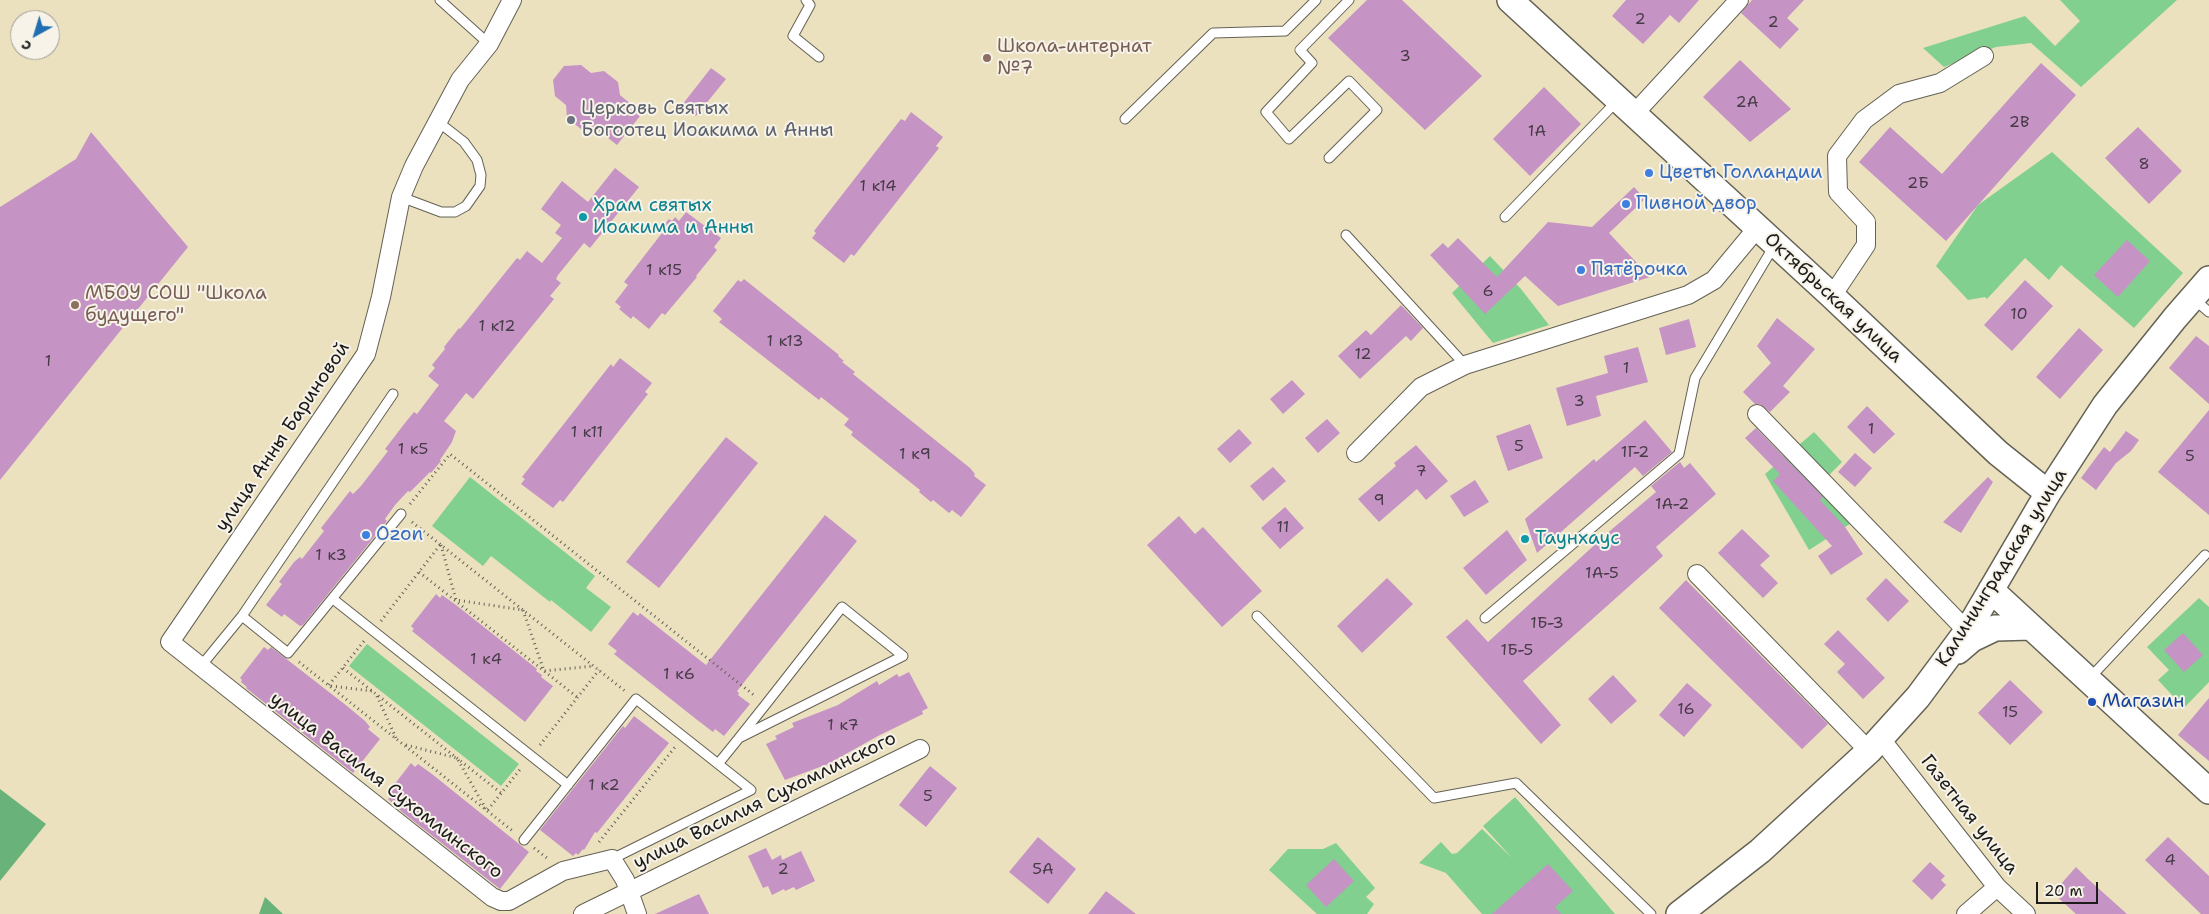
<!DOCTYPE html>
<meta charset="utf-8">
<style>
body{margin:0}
#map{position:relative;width:2209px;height:914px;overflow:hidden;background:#ebe1bf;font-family:"Shantell Sans",sans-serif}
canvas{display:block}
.north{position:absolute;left:10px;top:10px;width:50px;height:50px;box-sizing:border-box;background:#f7f3e8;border:1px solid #9f9d96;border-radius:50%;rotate:219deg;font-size:14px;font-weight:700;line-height:20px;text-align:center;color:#1c1c1c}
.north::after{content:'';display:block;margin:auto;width:18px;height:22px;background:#1f6fb2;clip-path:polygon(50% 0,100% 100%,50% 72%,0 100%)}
.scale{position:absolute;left:2036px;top:882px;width:62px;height:22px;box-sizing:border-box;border:2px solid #1c1c1c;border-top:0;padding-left:6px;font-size:15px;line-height:18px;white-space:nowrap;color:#1c1c1c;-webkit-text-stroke:4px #f7f3e8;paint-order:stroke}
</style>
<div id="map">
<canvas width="2209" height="914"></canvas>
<div class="north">С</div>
<div class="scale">20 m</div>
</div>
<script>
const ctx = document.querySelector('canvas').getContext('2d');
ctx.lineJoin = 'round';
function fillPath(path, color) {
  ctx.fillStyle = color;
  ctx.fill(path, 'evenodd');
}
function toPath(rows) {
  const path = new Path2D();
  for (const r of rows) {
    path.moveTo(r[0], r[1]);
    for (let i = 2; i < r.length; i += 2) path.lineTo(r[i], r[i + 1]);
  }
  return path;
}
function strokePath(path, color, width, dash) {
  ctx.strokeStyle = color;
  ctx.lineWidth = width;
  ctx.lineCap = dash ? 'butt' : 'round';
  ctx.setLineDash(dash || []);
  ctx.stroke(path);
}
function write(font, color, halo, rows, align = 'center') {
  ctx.font = font + ' "Shantell Sans",sans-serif';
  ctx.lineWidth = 4;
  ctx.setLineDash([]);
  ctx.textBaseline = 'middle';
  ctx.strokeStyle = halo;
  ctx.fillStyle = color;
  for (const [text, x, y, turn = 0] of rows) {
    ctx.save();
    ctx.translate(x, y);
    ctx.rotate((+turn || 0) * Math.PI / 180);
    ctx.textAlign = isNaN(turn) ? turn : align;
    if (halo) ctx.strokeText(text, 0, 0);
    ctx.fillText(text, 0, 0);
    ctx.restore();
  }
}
fillPath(toPath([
 [2060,0,2177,0,2081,87,2031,43,1996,47,1944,67,1923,48,2025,16,2055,46,2080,21],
 [2052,152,2183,273,2134,328,2061,265,2049,280,2025,258,1987,299,1985,297,1968,300,1936,266,1978,205],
 [1490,256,1521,289,1549,325,1493,343,1452,293],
 [1814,432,1842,462,1829,475,1863,514,1853,522,1809,550,1765,474],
 [470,477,595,576,586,588,611,607,591,632,551,600,550,602,491,556,483,566,432,526],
 [2199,598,2209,607,2209,682,2184,708,2158,680,2169,670,2147,647],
 [367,644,519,764,501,786,349,666],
 [1515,797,1537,822,1615,914,1482,914,1446,873,1419,863,1441,842,1452,854,1457,853,1482,829,1512,858,1483,826],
 [1336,843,1375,888,1366,897,1374,904,1367,914,1317,914,1269,870,1288,849,1323,849]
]), '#82d08f');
fillPath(toPath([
 [0,789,46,824,0,881],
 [265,897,283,914,259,914]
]), '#69b27a');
fillPath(toPath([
 [1367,0,1402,0,1482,76,1425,130,1328,38],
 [1626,0,1699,0,1679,23,1670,15,1643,44,1612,16],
 [1752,0,1804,0,1787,18,1799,29,1780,49,1741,13],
 [1740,60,1791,109,1750,142,1703,97],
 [2041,63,2076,95,1946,241,1859,162,1890,127,1942,174],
 [581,65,591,73,604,71,618,82,620,95,632,105,629,108,640,116,617,145,594,127,581,129,567,118,566,105,555,96,553,80,564,66],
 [711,68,726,79,696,116,682,105],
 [1544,87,1581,124,1530,176,1493,139],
 [911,112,943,137,936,146,939,148,854,256,851,254,844,263,812,238,816,233,814,231,901,119,905,121],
 [2138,127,2182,171,2149,204,2105,158],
 [91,132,188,247,0,480,0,207,76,159],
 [615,168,639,187,590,248,584,243,558,275,556,279,561,283,550,296,554,299,473,399,466,393,444,421,456,431,452,442,440,460,441,461,431,473,430,472,410,492,408,491,395,505,385,519,387,521,303,625,300,626,284,614,282,617,266,605,282,584,279,582,294,562,300,557,302,559,324,531,321,528,350,491,353,494,361,486,388,451,385,449,405,423,414,412,417,414,439,385,428,376,435,368,432,365,445,349,444,347,459,328,460,329,517,258,520,260,527,251,542,263,562,238,555,233,561,225,541,209,562,181,588,202],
 [1634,187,1645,199,1609,233,1650,277,1558,306,1525,276,1485,314,1430,255,1443,243,1448,248,1458,238,1497,277,1548,222,1592,227],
 [686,212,721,238,714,247,717,250,696,276,697,277,665,315,662,313,649,329,633,316,631,319,619,309,621,307,615,302,628,285,624,282,662,233,659,231,669,219,672,221,675,217,679,221],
 [2127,240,2150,261,2118,297,2094,275],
 [744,279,839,355,838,356,844,361,842,362,855,372,853,374,970,468,975,474,974,476,986,485,961,517,952,510,949,513,933,500,931,502,919,492,920,490,851,435,853,432,844,425,849,419,821,397,819,400,719,322,722,319,713,311,738,280,741,282],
 [2025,280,2053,306,2012,351,1984,325],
 [1401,305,1423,328,1411,341,1406,336,1360,379,1338,356,1366,330,1371,335],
 [1777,318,1815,349,1783,386,1790,392,1770,412,1760,404,1755,404,1743,392,1771,363,1757,346],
 [1689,319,1696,347,1666,355,1659,328],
 [2079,328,2103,350,2060,399,2036,377],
 [2196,336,2209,346,2209,404,2169,368],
 [1638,347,1648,382,1596,396,1601,416,1567,426,1556,388,1608,373,1604,356],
 [620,358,652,383,645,392,648,394,563,502,560,500,553,508,521,484,525,479,522,477,611,364,613,367],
 [1292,380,1305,394,1283,414,1270,399],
 [1867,406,1895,434,1874,454,1847,427],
 [2209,410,2209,515,2158,472],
 [1327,419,1340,433,1318,453,1305,438],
 [1645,420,1672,452,1643,476,1635,467,1537,553,1525,519,1594,459,1596,462],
 [1530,424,1543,458,1508,471,1496,436],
 [1756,428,1823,497,1820,500,1845,527,1863,554,1831,575,1818,556,1832,546,1773,481,1780,474,1745,438],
 [1239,429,1252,443,1230,463,1217,449],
 [2126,431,2139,440,2131,451,2116,463,2096,490,2081,478,2104,447,2110,452],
 [726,437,758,463,659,588,626,562],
 [1416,445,1448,481,1426,500,1417,489,1379,522,1358,499,1396,466,1394,463],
 [1855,453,1872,468,1855,487,1838,472],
 [1680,462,1684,468,1690,463,1716,494,1656,547,1663,556,1523,681,1561,725,1541,744,1446,637,1467,619,1488,642,1611,530,1656,492,1651,486],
 [1273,467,1286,481,1263,501,1250,486],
 [1988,477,1993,482,1961,533,1943,522],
 [1475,480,1489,502,1464,517,1450,496],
 [1285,507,1304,528,1280,549,1261,528],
 [825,515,857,541,737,691,739,693,738,695,750,704,724,736,715,729,713,732,696,719,614,654,617,651,608,644,633,612,638,616,640,613,706,665],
 [1179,516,1195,534,1203,527,1262,591,1222,627,1147,545],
 [1742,529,1770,556,1760,565,1778,583,1763,598,1718,553],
 [1507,530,1527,560,1486,595,1463,568],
 [1387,578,1413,604,1362,653,1337,626],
 [1886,578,1909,601,1888,622,1866,599],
 [1686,580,1828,724,1802,749,1659,608],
 [436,594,440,598,442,595,456,605,537,669,536,671,542,675,541,677,553,686,525,722,412,631,414,629,411,626],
 [1838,630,1885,678,1863,699,1837,672,1845,664,1824,644],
 [2183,633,2203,655,2184,672,2164,650],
 [264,647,268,650,271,647,347,706,365,721,370,727,368,729,380,739,353,773,246,688,247,687,241,682,242,680,240,678],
 [909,672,928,708,922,711,923,714,878,736,828,764,785,780,766,744,777,739,775,736,794,727,792,723,838,705,877,681,879,685,897,674,899,677],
 [1613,675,1637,701,1611,724,1588,699],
 [2010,680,2043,712,2010,745,1978,713],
 [1687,683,1712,705,1684,737,1659,715],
 [2209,698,2209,761,2178,735],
 [634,716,669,743,597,833,595,832,584,850,583,849,578,855,576,853,573,856,540,830,623,726,625,728],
 [411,763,415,767,418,764,432,774,529,852,500,889,402,812,388,799,390,797,387,794],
 [930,766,957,788,926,827,899,805],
 [1038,837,1076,869,1048,904,1009,872],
 [2168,837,2209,876,2209,914,2201,914,2145,860],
 [766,848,772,860,781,855,782,860,801,851,815,881,796,890,794,887,785,891,784,889,772,895,768,886,763,888,748,856],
 [1334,859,1354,881,1326,907,1306,885],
 [1930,862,1945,876,1941,880,1946,885,1932,900,1912,881],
 [1548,864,1573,891,1555,907,1561,914,1492,914],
 [2076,867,2088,879,2127,914,2076,914,2053,893],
 [1106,891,1136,914,1088,914],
 [699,894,709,914,655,914]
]), '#c593c4');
const lane = toPath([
 [440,0,489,44],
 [806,0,810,5,793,36,819,57],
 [1125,119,1213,33,1285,31,1316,0],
 [1329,158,1377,110,1349,81,1289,139,1266,112,1312,63,1300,50,1349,0],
 [401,197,441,212,455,212,466,206,480,186,481,175,477,160,464,142,437,121],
 [1505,217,1617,101],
 [1346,235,1465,365],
 [2193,298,2209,312],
 [333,599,568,785],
 [242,616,288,653,401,514],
 [1257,616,1434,798,1516,783,1651,914],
 [1485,618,1679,454,1695,378,1774,246],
 [201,666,242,616,393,394],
 [2089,679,2205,555],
 [718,764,739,738,766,704,842,607,903,656,739,738],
 [524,840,636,699,751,790,612,859]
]);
const street = toPath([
 [512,0,489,44,460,80,414,166,401,197,381,297,366,354,170,642,492,897,501,901,509,901,563,871,612,859,625,880,637,914],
 [1634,114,1739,0],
 [1832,296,1866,245,1866,222,1838,192,1837,156,1864,120,1899,94,1940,83,1984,56],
 [1757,414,1967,631],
 [1356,453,1421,387,1465,365,1688,295,1714,280,1758,227],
 [1697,574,1869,751],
 [1881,739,1997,887,2026,914],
 [583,914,920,749],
 [1966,914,1997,887]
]);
const secondary = toPath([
 [1510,0,1832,296,1998,453,2048,493],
 [1991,590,2209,791],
 [1958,651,1972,639,1995,628,2031,627],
 [1679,914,1760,851,1869,751,1918,697,1967,631,2048,493,2105,405,2175,318,2209,279]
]);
strokePath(lane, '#646155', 11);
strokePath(street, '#646155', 20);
strokePath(secondary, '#646155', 28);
strokePath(toPath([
 [410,504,450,454,755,696],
 [412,522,625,691],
 [441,545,456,600,523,610,544,671,594,666],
 [419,572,577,697],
 [381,621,440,545],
 [299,662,514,832],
 [343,668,501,793],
 [329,685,364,641],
 [331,686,372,691],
 [377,696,396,738],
 [406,745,457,758,487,811,522,767],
 [540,745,599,670],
 [599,842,675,747],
 [534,848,547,858]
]), '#646155', 3, [1, 4]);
strokePath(lane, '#fff', 9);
strokePath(street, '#fff', 18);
strokePath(secondary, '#fff', 25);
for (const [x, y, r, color] of [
 [987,58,5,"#8d6e63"],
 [571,120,5,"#6b7280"],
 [1649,173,5,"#3f7fe0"],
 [1626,204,5,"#3f7fe0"],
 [583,217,5,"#0f9aa8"],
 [1581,270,5,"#3f7fe0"],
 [75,305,5,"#8d6e63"],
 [366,535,5,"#3f7fe0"],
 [1525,539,5,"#0f9aa8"],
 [2092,702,5,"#1a4fb4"]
]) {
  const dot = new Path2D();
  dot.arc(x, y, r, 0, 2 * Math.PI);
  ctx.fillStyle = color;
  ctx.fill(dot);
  strokePath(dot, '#f7f3e8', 2);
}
write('16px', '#463a46', null, [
 ["2",1640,20],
 ["2",1773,23],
 ["3",1405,57],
 ["2А",1747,103],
 ["2В",2019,123],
 ["1А",1537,132],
 ["8",2144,165],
 ["2Б",1918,184],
 ["1 к14",878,187],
 ["1 к15",664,271],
 ["6",1488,292],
 ["10",2019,315],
 ["1 к12",497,327],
 ["1 к13",785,342],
 ["12",1363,355],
 ["1",48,362],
 ["1",1626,369],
 ["3",1579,402],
 ["1",1871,430],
 ["1 к11",587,433],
 ["5",1519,447],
 ["1 к5",413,450],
 ["1Г-2",1635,453],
 ["1 к9",915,455],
 ["5",2190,457],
 ["7",1421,472],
 ["9",1379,501],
 ["1А-2",1672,505],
 ["11",1283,528],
 ["1 к3",331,556],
 ["1А-5",1602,574],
 ["1Б-3",1547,624],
 ["1Б-5",1517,651],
 ["1 к4",486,660],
 ["1 к6",679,675],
 ["16",1686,710],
 ["15",2010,713],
 ["1 к7",843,726],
 ["1 к2",604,786],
 ["5",928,797],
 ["4",2170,861],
 ["2",783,870],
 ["5А",1043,870]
]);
write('19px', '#785e54', '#f7f3e8', [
 ["Школа-интернат",997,47],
 ["№7",997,69],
 ["МБОУ СОШ \"Школа",85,294],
 ["будущего\"",85,316]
], 'left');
write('19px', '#5b616d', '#f7f3e8', [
 ["Церковь Святых",581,109],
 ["Богоотец Иоакима и Анны",581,131]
], 'left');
write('19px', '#366cbe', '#f7f3e8', [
 ["Цветы Голландии",1659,173],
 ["Пивной двор",1636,204],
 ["Пятёрочка",1591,270],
 ["Ozon",376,535]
], 'left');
write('19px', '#0d838f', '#f7f3e8', [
 ["Храм святых",593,206],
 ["Иоакима и Анны",593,228],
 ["Таунхаус",1535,539]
], 'left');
write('19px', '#1c1c1c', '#f7f3e8', [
 ["Октябрьская улица",1833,298,43],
 ["улица Анны Бариновой",283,437,-56],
 ["Калининградская улица",2002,568,-58],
 ["улица Василия Сухомлинского",386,786,38],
 ["улица Василия Сухомлинского",765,801,-26],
 ["Газетная улица",1969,815,52]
]);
write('19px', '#164399', '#f7f3e8', [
 ["Магазин",2102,702]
], 'left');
</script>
